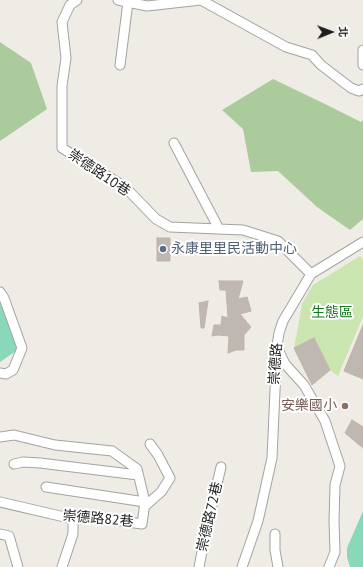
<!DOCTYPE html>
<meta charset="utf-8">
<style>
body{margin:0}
#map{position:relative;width:363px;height:567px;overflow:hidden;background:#efece6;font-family:"PT Sans","Noto Sans TC",sans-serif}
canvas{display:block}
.north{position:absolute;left:311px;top:12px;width:40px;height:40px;-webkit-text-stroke:3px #fff;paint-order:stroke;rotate:89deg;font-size:11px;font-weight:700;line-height:16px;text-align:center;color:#1f1f1f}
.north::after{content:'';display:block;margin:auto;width:14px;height:18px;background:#1f1f1f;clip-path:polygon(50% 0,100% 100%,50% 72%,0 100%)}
</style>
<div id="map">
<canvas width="363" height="567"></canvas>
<div class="north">北</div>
</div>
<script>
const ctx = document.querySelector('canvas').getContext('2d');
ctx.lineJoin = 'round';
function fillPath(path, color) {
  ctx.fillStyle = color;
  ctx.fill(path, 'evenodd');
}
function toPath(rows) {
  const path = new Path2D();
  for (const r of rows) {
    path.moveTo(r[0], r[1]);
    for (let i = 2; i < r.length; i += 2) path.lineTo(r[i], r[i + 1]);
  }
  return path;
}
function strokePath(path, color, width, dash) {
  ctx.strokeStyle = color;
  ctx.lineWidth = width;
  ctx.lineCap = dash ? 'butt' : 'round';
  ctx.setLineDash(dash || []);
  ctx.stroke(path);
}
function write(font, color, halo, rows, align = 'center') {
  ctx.font = font + ' "PT Sans","Noto Sans TC",sans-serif';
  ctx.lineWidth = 4;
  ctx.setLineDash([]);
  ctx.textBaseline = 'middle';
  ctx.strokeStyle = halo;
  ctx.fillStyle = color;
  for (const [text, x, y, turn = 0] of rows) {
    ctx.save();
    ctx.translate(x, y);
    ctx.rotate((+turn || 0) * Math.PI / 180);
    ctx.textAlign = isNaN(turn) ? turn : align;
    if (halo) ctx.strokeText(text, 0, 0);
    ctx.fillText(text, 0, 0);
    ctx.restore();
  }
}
fillPath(toPath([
 [360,256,363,260,363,316,338,376,330,370,314,338,294,348,302,304,313,285]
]), '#cae5af');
fillPath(toPath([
 [0,42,31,63,47,109,0,141],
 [273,79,323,103,361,122,363,120,363,219,350,230,317,207,278,171,251,172,243,129,222,110]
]), '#abcb9d');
fillPath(toPath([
 [0,303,19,349,0,362],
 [363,511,363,567,350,567,347,557,347,548]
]), '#89d8b9');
const building = toPath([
 [157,238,170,238,170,261,157,261,157,238],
 [219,281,243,281,238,299,247,297,251,311,240,314,251,327,244,335,244,350,236,350,228,353,229,336,218,335,212,336,214,325,221,325,222,316,228,318,226,290,220,290,219,281],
 [208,301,204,328,201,328,199,303,208,301],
 [363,325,363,379,344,371,363,325],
 [314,338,330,370,312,385,294,348,314,338],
 [352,420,363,427,363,448,345,433,352,420]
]);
fillPath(building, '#bfb8b2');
strokePath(building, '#bfb3a9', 1);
const minor = toPath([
 [77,0,70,5,62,22,66,58,62,86,62,148,125,187,156,219,170,227,243,230,278,241,311,274],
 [118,0,147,6,201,0,286,47,312,55,321,65,351,88,359,91,363,89],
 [363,50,363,65],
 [120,65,128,2],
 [174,143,219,229],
 [0,292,4,298,22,348,13,370,6,374,0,373],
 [278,349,285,364,304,385,325,421,340,466,335,485,334,521,335,552,329,567],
 [0,437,14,435,55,445,112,451,137,469,145,502,142,524,76,515,73,519,0,502],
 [14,464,23,462,40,463,138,475],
 [46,487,145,502],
 [144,507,161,492,170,478,158,455,150,444],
 [0,534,9,536,18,567],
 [275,534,275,550,278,567],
 [62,567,73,534,73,519],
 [199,567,206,531,221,467],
 [242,567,258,521,272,458,277,346,279,333,283,321,311,274,363,242]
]);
strokePath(minor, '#a3a3a3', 11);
strokePath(minor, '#fff', 9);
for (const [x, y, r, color] of [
 [163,249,4,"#5c6f8a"],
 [345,406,4,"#8d6e63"]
]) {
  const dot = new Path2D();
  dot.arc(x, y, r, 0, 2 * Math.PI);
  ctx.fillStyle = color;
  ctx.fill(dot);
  strokePath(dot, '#fff', 1.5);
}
write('14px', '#1f1f1f', '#fff', [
 ["崇德路10巷",99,173,34],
 ["崇德路",276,364,-86],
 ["崇德路72巷",210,517,-77],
 ["崇德路82巷",98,519,5]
]);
write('14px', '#4e5e75', '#fff', [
 ["永康里里民活動中心",171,249]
], 'left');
write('14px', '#13761b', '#fff', [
 ["生態區",332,313]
]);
write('14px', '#785e54', '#fff', [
 ["安樂國小",337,406]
], 'right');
</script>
